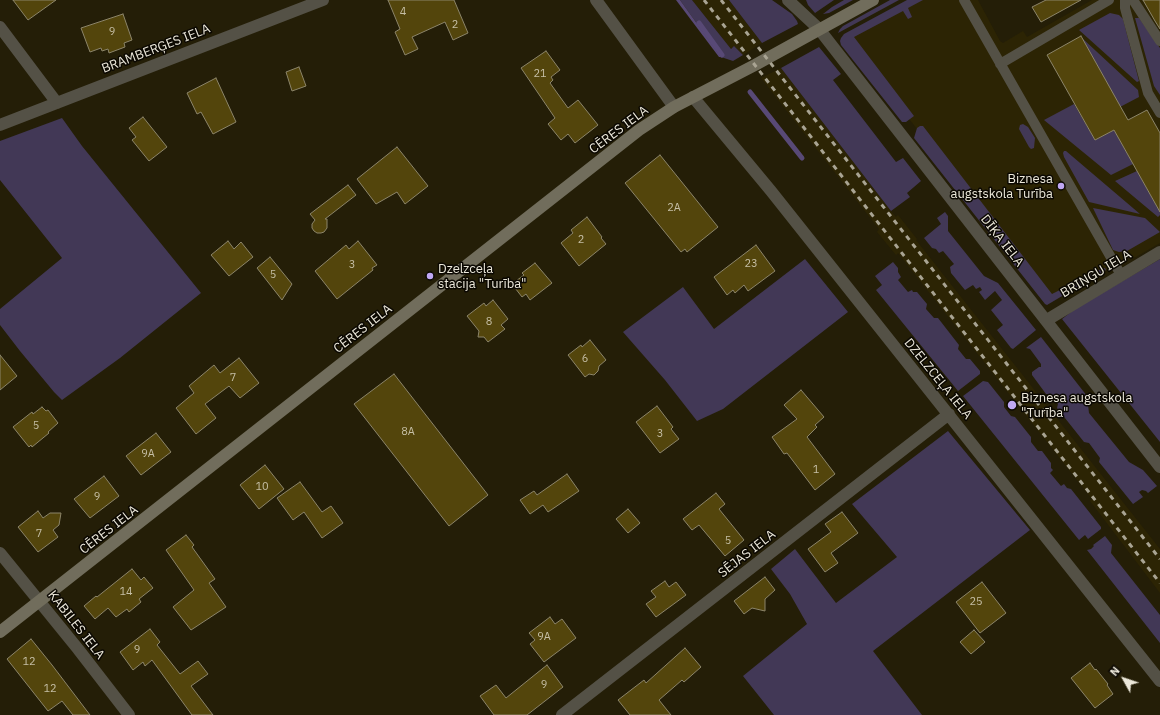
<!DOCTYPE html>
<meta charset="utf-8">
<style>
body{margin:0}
#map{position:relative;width:1160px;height:715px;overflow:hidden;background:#241e07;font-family:"IBM Plex Sans",sans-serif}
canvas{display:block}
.north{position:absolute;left:1104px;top:659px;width:40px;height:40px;-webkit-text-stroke:3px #0b0802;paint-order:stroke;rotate:310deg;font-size:11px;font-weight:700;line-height:16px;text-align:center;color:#ece8da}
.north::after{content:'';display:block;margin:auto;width:14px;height:18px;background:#ece8da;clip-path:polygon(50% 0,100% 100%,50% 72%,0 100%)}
</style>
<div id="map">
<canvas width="1160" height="715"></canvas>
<div class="north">N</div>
</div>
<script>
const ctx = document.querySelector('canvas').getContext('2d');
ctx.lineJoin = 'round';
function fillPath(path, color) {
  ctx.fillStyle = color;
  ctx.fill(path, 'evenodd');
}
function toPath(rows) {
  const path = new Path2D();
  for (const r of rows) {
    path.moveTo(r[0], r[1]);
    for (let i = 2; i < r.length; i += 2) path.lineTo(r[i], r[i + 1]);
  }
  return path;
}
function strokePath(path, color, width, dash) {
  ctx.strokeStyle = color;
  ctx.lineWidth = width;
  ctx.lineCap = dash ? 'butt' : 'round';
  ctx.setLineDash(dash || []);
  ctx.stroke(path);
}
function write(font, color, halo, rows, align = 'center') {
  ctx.font = font + ' "IBM Plex Sans",sans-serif';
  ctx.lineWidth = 3;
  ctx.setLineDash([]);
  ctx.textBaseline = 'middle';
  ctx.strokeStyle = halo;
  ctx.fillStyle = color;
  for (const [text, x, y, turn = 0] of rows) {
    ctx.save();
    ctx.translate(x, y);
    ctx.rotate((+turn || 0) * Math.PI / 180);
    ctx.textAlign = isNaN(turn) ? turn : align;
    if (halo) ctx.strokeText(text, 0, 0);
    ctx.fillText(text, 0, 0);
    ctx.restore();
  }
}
fillPath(toPath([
 [692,0,729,0,762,43,743,55,734,46,731,49],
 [911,0,978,0,1000,41,1003,43,1023,31,1027,37,1092,0,1160,0,1160,243,1136,257,1127,258,1052,301,844,36],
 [781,68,891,211,896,217,898,215,917,239,916,240,1160,549,1160,593,1090,501,1092,499,898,253,896,255,877,232,879,229,875,224,761,78]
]), '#2c2404');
fillPath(toPath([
 [680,0,692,0,731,49,734,46,743,55,733,61,721,57],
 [729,0,772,0,792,14,797,21,798,24,762,43],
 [806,0,834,0,815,13,808,5],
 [844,0,853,0,829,13,823,14,832,7],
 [890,0,899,0,838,33,840,29,843,26],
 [907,0,923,0,908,8,912,17,908,19,903,11,854,37,914,116,906,122,902,122,841,45,840,41,841,38,844,34],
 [1110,13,1119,15,1123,19,1139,81,1137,82,1079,30],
 [1135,18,1139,18,1160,48,1160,95,1154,86],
 [1082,38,1138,90,1139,97,1120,107],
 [819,47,841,74,833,80,896,162,903,158,921,181,907,193,910,197,891,211,781,68],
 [1074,104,1095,140,1114,130,1133,164,1111,175,1044,120],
 [62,118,82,146,201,293,120,358,62,400,54,392,20,351,0,325,0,309,62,258,0,180,0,141],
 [1023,124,1028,127,1035,138,1034,148,1031,149,1029,147,1019,129,1020,125],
 [920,126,923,126,1052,294,1101,269,1105,268,1106,270,1047,305,1045,304,914,138,917,128],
 [1064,151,1066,151,1140,214,1089,202,1064,157,1063,153],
 [1137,171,1160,212,1160,215,1158,217,1115,181],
 [1093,208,1145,218,1160,232,1127,251,1119,252,1113,250],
 [945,212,948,216,948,231,984,276,998,283,1036,330,1013,349,1011,348,997,330,1003,325,991,310,1002,300,995,291,985,300,979,292,982,290,980,287,976,289,973,285,965,290,951,273,950,267,954,264,943,251,939,253,936,249,932,248,924,238,941,224,937,218],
 [805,259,848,312,723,409,697,421,665,380,623,332,683,287,714,329],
 [1160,259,1160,442,1062,319,1075,309],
 [893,262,898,268,898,272,901,277,898,280,908,292,912,290,913,292,917,292,927,304,926,309,934,318,938,318,959,345,958,349,966,359,970,359,980,371,980,374,958,391,876,290,882,285,875,276],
 [1041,337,1087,396,1089,413,1129,462,1143,470,1157,486,1148,493,1146,491,1142,490,1139,492,1143,497,1133,504,1099,462,1100,458,1089,443,1084,442,1057,408,1058,404,1050,394,1046,394,1032,375,1032,372,1039,367,1041,367,1041,364,1030,349,1026,348],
 [983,381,988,382,1004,402,1004,407,1011,416,1015,417,1031,437,1031,442,1038,451,1042,451,1051,463,1051,468,1053,470,1050,473,1061,486,1064,484,1067,488,1071,489,1101,527,1101,529,1088,539,1085,535,1079,540,963,396],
 [948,431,1030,530,873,651,922,715,774,715,743,676,807,624,790,594,771,569,795,549,836,603,897,557,852,504],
 [1105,536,1112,545,1111,553,1160,615,1160,643,1087,550,1091,549,1094,546,1093,545]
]), '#423856');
fillPath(toPath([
 [676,0,680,0,721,57,719,57]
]), '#584976');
strokePath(toPath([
 [699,23,722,55],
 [750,92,802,158]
]), '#584976', 5);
const building = toPath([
 [13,0,56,0,28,20,13,0],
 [388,0,454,0,468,33,453,40,445,22,412,37,418,49,405,55,395,32,400,29,388,0],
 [1046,0,1081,0,1041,22,1032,7,1046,0],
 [1143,0,1160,0,1160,29,1155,21,1143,0],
 [123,14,132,40,124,43,125,47,109,53,108,49,102,51,101,48,90,52,81,28,123,14],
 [1081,36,1128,120,1147,110,1160,133,1160,212,1114,130,1095,140,1047,55,1081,36],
 [546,51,560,70,551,77,553,80,550,83,568,108,578,100,598,125,575,143,568,134,561,140,548,124,555,118,521,68,546,51],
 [299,67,306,86,292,91,286,72,299,67],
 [216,78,236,122,213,134,201,112,197,114,187,93,216,78],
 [143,117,167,147,149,161,132,140,136,137,129,128,143,117],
 [397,147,428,186,405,204,397,192,376,204,357,179,397,147],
 [660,155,718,227,687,252,685,249,681,252,625,183,660,155],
 [348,185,356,195,325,219,327,219,327,228,324,232,321,233,317,233,314,231,312,228,312,224,315,220,310,214,348,185],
 [587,217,602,237,601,238,606,244,579,266,561,243,573,233,571,230,587,217],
 [228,241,234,249,241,242,253,257,229,276,211,255,228,241],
 [358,241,377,265,372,268,373,270,337,299,315,271,346,245,349,249,358,241],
 [756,245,775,271,748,291,744,285,735,293,733,290,727,295,714,277,756,245],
 [270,257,292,284,282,300,257,268,270,257],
 [535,263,552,283,530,300,526,294,522,297,512,284,524,275,522,273,535,263],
 [493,300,508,319,501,325,505,329,488,342,484,337,478,337,479,331,467,316,484,303,486,306,493,300],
 [590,340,606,360,599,366,598,371,594,375,589,374,585,377,568,355,581,345,582,347,590,340],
 [0,355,17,376,0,390,0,355],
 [239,358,259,383,240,398,229,386,205,404,216,418,196,434,176,408,194,393,189,386,214,365,220,373,239,358],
 [394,374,488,495,449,526,354,404,394,374],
 [801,390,824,417,815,425,817,427,807,437,835,474,815,490,787,453,784,454,772,437,797,419,784,405,801,390],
 [657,406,673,427,671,429,679,439,660,453,636,422,657,406],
 [42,407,46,411,48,410,58,423,48,432,49,433,32,447,31,445,29,447,13,427,32,412,33,414,42,407],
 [156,433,171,452,141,475,126,456,156,433],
 [265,465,284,489,259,509,240,485,265,465],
 [567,474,579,491,548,512,543,505,530,514,520,500,534,491,537,495,567,474],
 [104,476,119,496,90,518,74,499,104,476],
 [300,482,322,512,331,506,343,523,322,538,304,512,293,520,277,498,300,482],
 [716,493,725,504,719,509,744,540,725,556,699,525,692,530,683,519,716,493],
 [628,509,640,523,628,533,616,519,628,509],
 [38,511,43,518,50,513,61,513,59,525,53,530,58,537,38,552,18,527,38,511],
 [842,512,858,533,831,553,838,563,825,572,808,549,831,532,825,524,842,512],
 [186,535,194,545,192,547,215,579,209,583,226,607,191,630,173,607,194,590,166,550,186,535],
 [132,569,141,580,144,577,153,588,139,599,141,602,129,612,127,609,116,617,108,608,95,619,84,606,96,596,97,597,132,569],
 [765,577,775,590,765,599,765,611,752,608,744,614,734,601,765,577],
 [665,581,669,587,676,582,686,595,656,617,646,604,656,597,651,591,665,581],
 [982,582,1006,613,980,633,956,602,982,582],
 [550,617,555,624,562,619,576,638,544,662,530,644,535,640,529,633,550,617],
 [150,629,160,642,157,645,180,674,198,661,208,674,191,686,213,715,192,715,152,660,145,666,143,662,133,670,120,652,150,629],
 [974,630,985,642,971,654,960,642,974,630],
 [31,639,52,665,90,715,73,715,62,701,48,711,7,659,31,639],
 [685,648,701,667,684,682,682,680,659,700,671,715,630,715,618,700,644,680,646,683,685,648],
 [1090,663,1095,670,1096,669,1108,684,1107,685,1113,694,1095,708,1071,678,1090,663],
 [547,665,563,687,527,715,494,715,480,696,496,685,506,698,547,665]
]);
fillPath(building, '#53450c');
strokePath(building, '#8c856a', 1);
strokePath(toPath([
 [964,0,1121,275],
 [1125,0,1125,8,1148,93,1160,113],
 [1133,0,1160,41],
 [1000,64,1109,0]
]), '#545146', 10);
strokePath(toPath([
 [596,0,674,107],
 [788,0,819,29,1160,467],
 [0,27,57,103],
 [693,97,771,191,1160,681],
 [0,125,323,0],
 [1047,320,1160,252],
 [0,553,78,649,129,715],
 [562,715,949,414]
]), '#545146', 12);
strokePath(toPath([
 [0,632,639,130,674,107,755,65,873,0]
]), '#716d5c', 12);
strokePath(toPath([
 [704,0,1160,583],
 [721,0,1160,559]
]), '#a9a493', 3, [5, 5]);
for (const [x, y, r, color] of [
 [1061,186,4,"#c0a8f4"],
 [430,276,4,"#c0a8f4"],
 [1012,405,5,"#c0a8f4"]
]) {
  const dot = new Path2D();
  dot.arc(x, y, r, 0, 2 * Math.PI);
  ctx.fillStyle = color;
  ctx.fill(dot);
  strokePath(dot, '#0b0802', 1.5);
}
write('11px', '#c6bfa6', null, [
 ["4",403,12],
 ["2",455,25],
 ["9",112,32],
 ["21",540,74],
 ["2A",674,208],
 ["2",581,240],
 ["23",751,264],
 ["3",352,265],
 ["5",273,275],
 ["8",489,322],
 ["6",585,359],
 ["7",233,378],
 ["5",36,426],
 ["8A",408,432],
 ["3",660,434],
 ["9A",148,454],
 ["1",816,470],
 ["10",262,487],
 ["9",97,497],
 ["7",39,534],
 ["5",728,541],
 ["14",126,592],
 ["25",976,602],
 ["9A",544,637],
 ["9",137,650],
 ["12",29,662],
 ["9",544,685],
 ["12",50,689]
]);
write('13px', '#ece8da', '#0b0802', [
 ["BRAMBERĢES IELA",156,49,-21],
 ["CĒRES IELA",619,130,-37],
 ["DĪĶA IELA",1002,241,52],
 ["BRIŅĢU IELA",1096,274,-31],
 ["CĒRES IELA",363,329,-38],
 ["DZELZCEĻA IELA",938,379,51],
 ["CĒRES IELA",109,530,-38],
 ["SĒJAS IELA",747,554,-38],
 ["KABILES IELA",76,625,52]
]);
write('13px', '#ece8da', '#0b0802', [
 ["Biznesa",1053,179,"right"],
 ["augstskola Turība",1053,194,"right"],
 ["Dzelzceļa",438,269],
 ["stacija \"Turība\"",438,284],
 ["Biznesa augstskola",1021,398],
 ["\"Turība\"",1021,413]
], 'left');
</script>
